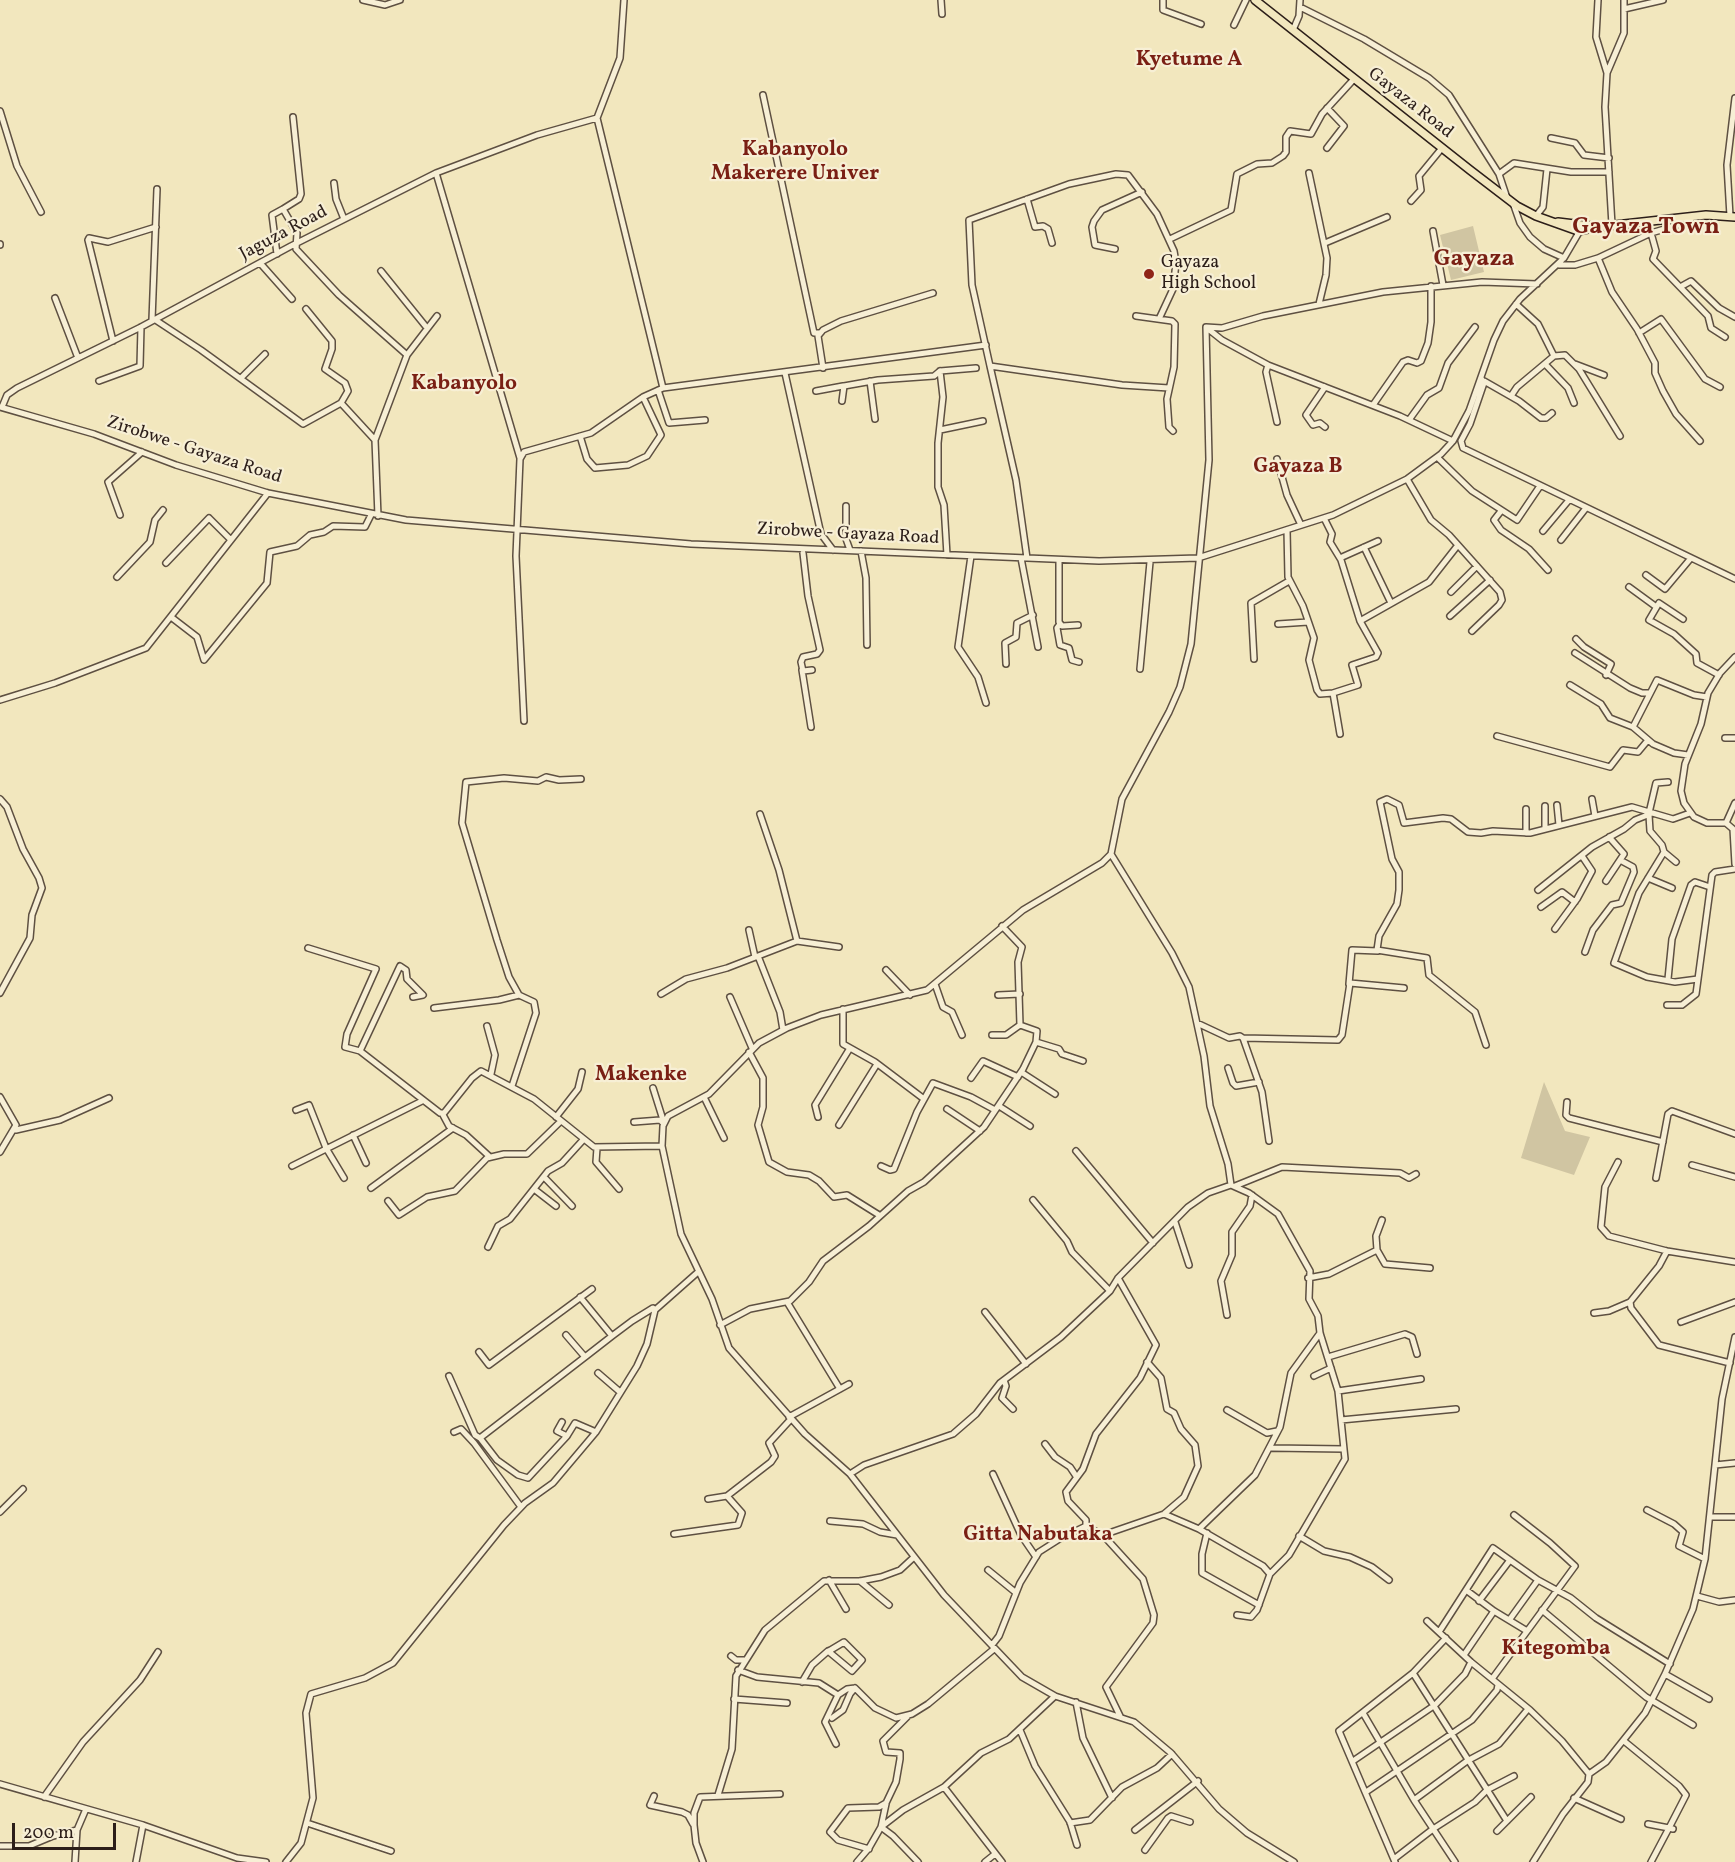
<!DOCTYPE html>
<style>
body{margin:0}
#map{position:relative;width:1735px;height:1862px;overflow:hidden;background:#f2e7be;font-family:Vollkorn,serif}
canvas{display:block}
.scale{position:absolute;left:12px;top:1823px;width:104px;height:27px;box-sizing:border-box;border:3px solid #2c1e19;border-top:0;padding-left:8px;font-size:18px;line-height:21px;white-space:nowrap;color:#2c1e19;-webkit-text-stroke:4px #f7efd5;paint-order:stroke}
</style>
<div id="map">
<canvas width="1735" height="1862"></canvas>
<div class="scale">200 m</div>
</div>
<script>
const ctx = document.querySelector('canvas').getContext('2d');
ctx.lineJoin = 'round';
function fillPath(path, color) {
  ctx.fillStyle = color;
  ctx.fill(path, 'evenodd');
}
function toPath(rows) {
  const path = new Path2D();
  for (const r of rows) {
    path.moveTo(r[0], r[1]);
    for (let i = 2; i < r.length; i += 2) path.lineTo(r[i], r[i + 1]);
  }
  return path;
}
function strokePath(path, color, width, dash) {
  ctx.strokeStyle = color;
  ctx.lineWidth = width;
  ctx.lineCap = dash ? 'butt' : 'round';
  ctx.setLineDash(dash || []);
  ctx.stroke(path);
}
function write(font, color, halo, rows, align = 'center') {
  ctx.font = font + ' Vollkorn,serif';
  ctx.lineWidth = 4.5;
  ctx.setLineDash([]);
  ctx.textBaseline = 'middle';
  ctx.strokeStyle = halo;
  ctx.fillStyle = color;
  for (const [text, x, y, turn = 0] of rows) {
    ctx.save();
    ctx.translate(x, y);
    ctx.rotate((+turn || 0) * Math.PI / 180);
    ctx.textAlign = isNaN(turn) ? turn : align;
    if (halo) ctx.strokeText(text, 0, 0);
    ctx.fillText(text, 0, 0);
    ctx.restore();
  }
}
fillPath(toPath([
 [1473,226,1484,272,1451,280,1440,235],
 [1544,1082,1565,1131,1590,1137,1574,1175,1521,1158]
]), '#d0c5a2');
const minor = toPath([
 [363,0,385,5,400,0],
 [624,0,620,58,597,118,663,388],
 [941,0,942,14],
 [1163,0,1163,10,1201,24],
 [1598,0,1596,37,1607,73],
 [1300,7,1364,39,1429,78,1449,95,1499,174,1507,198],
 [1624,9,1663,0],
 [1234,25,1246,0],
 [1293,30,1299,16,1300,0],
 [763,95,814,333,819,333],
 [0,111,17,166,41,212],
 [293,117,301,194,299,199,283,209,297,233,296,249,339,295,407,355,375,440,378,516],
 [1551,138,1575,143,1584,155,1609,158],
 [1327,148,1344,126,1327,108],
 [436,173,520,458],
 [1309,173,1327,258,1326,275,1319,304],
 [1499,174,1514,163,1571,172,1609,172],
 [334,183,336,199,344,219],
 [1027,199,1035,227,1043,226,1048,229,1052,243],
 [1411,201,1421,190,1419,176,1442,148],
 [1513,203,1520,223,1530,237,1544,249,1564,258],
 [1536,216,1543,207,1547,169],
 [1730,216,1727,165,1735,98],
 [1612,225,1605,107,1607,73,1624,33,1624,0],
 [1433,231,1443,285],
 [1651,233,1656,251,1653,259,1708,316,1711,328,1725,337],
 [1170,239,1231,210,1237,174,1257,164,1272,163,1283,156,1286,152,1286,137,1290,131,1311,134,1322,114,1354,79],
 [1325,243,1387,217],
 [0,245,0,244],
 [1115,249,1095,245,1092,227,1094,221,1102,210,1142,192],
 [277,254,272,215,283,209],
 [1598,258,1612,292,1637,329,1655,363,1655,373,1663,391,1676,414,1700,441],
 [260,263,292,299],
 [1559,265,1575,265,1598,258,1651,233,1678,225,1679,218],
 [381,271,427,328],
 [1682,286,1691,281,1719,308,1735,317],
 [55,298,78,358],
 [1516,304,1538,324,1554,356],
 [1136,316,1172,321,1175,324,1174,367,1167,399,1169,427,1173,431],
 [154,319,201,350,303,424,341,403,348,391,345,383,325,369,332,349,332,341,306,309],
 [1159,319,1173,289,1176,263,1174,251,1157,214,1128,175,1116,174,1069,184,969,220,972,285,990,366,1122,385,1169,388],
 [152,320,157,189],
 [1206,327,1209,460,1191,644,1180,687,1169,712,1122,799,1111,854,1102,863,1023,910,927,990,821,1015,787,1028,759,1043,709,1094,668,1116,663,1126,662,1146,681,1234,712,1299,729,1348,805,1434,850,1474,944,1595,1022,1677,1055,1696,1134,1722,1171,1753,1219,1809,1247,1833,1294,1862],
 [1206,327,1222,328,1263,316,1383,292,1482,282,1537,284],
 [1207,328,1222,340,1268,365,1400,416,1453,441],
 [1639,333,1661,319,1705,379,1720,387],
 [113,341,88,240,89,238,108,242,156,227],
 [407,355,437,316],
 [1545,364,1568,388,1574,403],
 [1575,364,1604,375],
 [1268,365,1266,372,1277,422],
 [990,366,1016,480,1027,558],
 [823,368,818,336,823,330,841,321,933,293],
 [940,371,976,368],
 [785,373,821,534,833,550],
 [241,378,265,354],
 [1481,378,1484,383,1470,424,1461,441,1463,448,1735,579],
 [99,381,140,366,141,327],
 [870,381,875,419],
 [1484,381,1519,401,1541,418,1546,418,1552,413],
 [658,390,669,423,705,420],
 [816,391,843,386],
 [1511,396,1517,387,1554,356,1565,355,1579,369,1620,436],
 [842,401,844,386,878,380,934,376,940,371,943,397,938,443,938,487,944,505,947,555],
 [341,403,375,440],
 [1373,405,1403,362,1408,360,1417,363,1421,361,1428,343,1431,322,1431,286],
 [0,407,94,434,176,465,268,493,406,520,691,544,1099,561,1198,558,1333,515,1407,479,1441,454,1453,441,1469,411,1494,340,1503,321,1520,299,1564,258,1581,229],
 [2,407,7,395,17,388,141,327,291,246,436,173,537,135,597,118],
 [1409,420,1427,395,1439,388,1448,363,1475,327],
 [1325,427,1320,423,1313,425,1306,415,1325,387],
 [940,430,983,421],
 [580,436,587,459,595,468,628,465,647,456,661,435,643,397],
 [1437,457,1472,491,1517,520,1540,486],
 [1277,459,1287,495,1301,525],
 [1407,479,1431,520,1449,535,1500,592,1502,600,1499,605,1472,631],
 [846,506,846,539,850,550],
 [1501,511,1494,520,1501,530,1529,549,1548,570],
 [120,515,108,482,142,452],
 [1324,518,1332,534,1330,542,1341,560,1360,621,1378,653,1376,657,1352,665,1358,685,1333,693],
 [1287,530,1288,577,1303,606,1314,638,1309,660,1317,690,1320,694,1333,693,1340,734],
 [1543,531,1569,500],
 [1561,540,1586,508],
 [1364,547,1391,603],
 [861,551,866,578,867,645],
 [803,553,808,596,820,650,817,654,803,657,801,662,803,671,812,670],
 [971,556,958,647,978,677,986,703],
 [1021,558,1038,647],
 [1340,558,1378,541],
 [1059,560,1059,622,1062,626,1078,625],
 [166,563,209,518,231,540],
 [1646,575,1665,589,1691,558],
 [117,577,150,542,155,520,163,510],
 [1629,587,1655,606],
 [1451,592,1477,566],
 [1450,616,1490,580],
 [171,617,197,637,204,660,267,583,270,552,297,546,310,535,324,532,333,526,365,527,371,515],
 [1683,619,1659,603,1649,620,1674,634,1696,654,1697,663,1719,675],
 [1360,621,1429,582,1458,545],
 [1060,624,1057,628,1060,645,1069,648,1072,660,1079,662],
 [1278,624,1308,622],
 [1576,639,1584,647,1611,664,1606,675],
 [1575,653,1630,688,1642,693,1649,693],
 [1735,657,1720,673,1708,693,1701,724,1685,764,1681,791,1684,803,1694,817,1707,823,1726,823,1733,829,1735,864],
 [1254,659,1251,603,1289,581],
 [1006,664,1005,643,1016,637,1017,623,1033,615],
 [1140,669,1150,562],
 [802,670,811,727],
 [1570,685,1601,704,1610,718,1633,727,1653,744,1674,753,1688,755],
 [0,700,55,683,146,648,268,493],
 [524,721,516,556,520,459,524,452,591,433,643,397,663,388,986,345],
 [1633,727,1657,680,1694,695,1707,697],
 [1497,736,1610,767,1623,750,1638,752,1648,740],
 [1725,738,1735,738],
 [0,799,7,807,23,849,39,878,42,888,32,915,30,938,0,993],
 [1592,799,1595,816],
 [1557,805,1559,825],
 [1545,806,1545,829],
 [1649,813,1656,783,1668,782],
 [760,814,779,870,797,941],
 [1649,815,1650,831,1662,845,1664,852,1639,893,1614,963,1647,977,1675,982,1698,979],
 [1726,823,1735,803],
 [1526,833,1526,809],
 [1664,852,1676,862],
 [1111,854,1172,953,1189,987,1204,1056,1210,1106,1228,1164,1231,1185],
 [1648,878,1672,888],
 [1606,881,1624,854,1609,837],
 [1538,890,1592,847,1624,829,1635,820,1650,814],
 [1541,907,1562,892,1575,902],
 [1555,929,1577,899,1592,871,1582,856],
 [749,930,755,957],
 [308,948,376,969,347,1034,345,1047,360,1051,440,1113,444,1113,472,1078,481,1071,534,1099,594,1147,662,1146],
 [1585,952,1593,930,1612,905,1621,903,1634,872,1633,867,1620,860],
 [758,956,780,1012,783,1030],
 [886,970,910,995],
 [1668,979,1672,939,1691,885,1695,882,1710,887],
 [935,984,943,1007,952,1012,962,1035],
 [1349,984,1352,950,1378,951],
 [661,994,686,979,727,968,797,941,839,947],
 [519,995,509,977,497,940,462,823,466,782,504,778,538,781,546,777,559,780,581,779],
 [998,995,1020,994],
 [730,997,752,1048],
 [1667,1005,1682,1005,1696,994,1712,875,1715,872,1735,869],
 [434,1008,499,1000,519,995,534,1002,536,1013,512,1086],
 [843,1009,843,1044,875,1062,924,1099],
 [1197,1023,1229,1038,1240,1036,1243,1038,1338,1040,1342,1035,1350,983,1404,988],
 [487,1026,495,1055,491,1074],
 [992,1035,1006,1035,1020,1025,1018,962,1022,947,1002,926],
 [1243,1038,1262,1092,1269,1141],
 [1036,1042,1059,1049,1062,1054,1083,1061],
 [1486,1045,1475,1012,1429,975,1427,958,1377,950,1379,936,1397,904,1399,890,1399,872,1392,859,1380,802,1387,799,1399,805,1404,823,1443,818,1451,819,1468,832,1481,833,1493,831,1530,833,1632,807,1673,819,1690,813],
 [360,1051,400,966,406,970,407,979,423,995,413,997],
 [749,1052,763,1078,763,1107,758,1125,769,1162,787,1172,809,1175,819,1181,834,1197,847,1195,879,1215],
 [1228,1068,1233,1083,1236,1086,1259,1082],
 [1021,1072,1055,1094],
 [971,1078,983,1061,1018,1077],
 [653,1088,664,1123],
 [0,1097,16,1125,0,1152],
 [704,1097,724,1138],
 [1567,1102,1566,1115,1569,1118,1663,1142],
 [999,1106,1030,1126],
 [947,1109,980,1131],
 [296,1110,309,1105,326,1148,344,1178],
 [442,1113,449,1126,466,1135,490,1157],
 [556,1117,578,1089,582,1072],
 [818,1117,815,1105,850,1048],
 [634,1122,660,1120,662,1122],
 [839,1125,877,1064],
 [16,1130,60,1120,109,1098],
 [353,1135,366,1163],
 [597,1148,596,1162,619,1189],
 [1076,1151,1153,1243],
 [1618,1162,1605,1187,1601,1227,1609,1236,1667,1251,1735,1262],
 [1692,1165,1735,1177],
 [292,1166,422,1101],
 [881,1166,890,1170,894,1169,917,1112,933,1083,971,1097,995,1110],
 [544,1177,572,1206],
 [1656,1178,1668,1114,1672,1111,1735,1134],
 [1235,1186,1282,1167,1400,1173,1409,1178,1416,1174],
 [371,1188,453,1128],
 [534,1189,556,1206],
 [1033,1200,1067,1241,1072,1252,1110,1291],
 [388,1201,399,1215,427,1197,455,1191,487,1158,504,1154,527,1154,561,1121],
 [1382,1220,1376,1236,1377,1250,1385,1264,1430,1268],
 [1175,1222,1189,1265],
 [488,1247,498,1226,510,1219,548,1171,562,1163,583,1140],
 [1667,1251,1659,1266,1630,1302,1631,1308,1659,1345,1730,1363],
 [1118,1278,1156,1345,1140,1378,1096,1434,1083,1469,1066,1492,1068,1501,1086,1520,1086,1526,1103,1535,1143,1579,1154,1615,1153,1623,1106,1687,1120,1716],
 [1308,1278,1329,1274,1377,1250],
 [580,1297,612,1336,585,1357],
 [787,1302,840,1389],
 [985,1312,1026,1364],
 [1594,1313,1609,1311,1630,1302],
 [1227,1315,1221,1281,1232,1255,1232,1232,1250,1206,1252,1195],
 [1681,1322,1735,1302],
 [720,1325,750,1309,790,1301,809,1282,823,1261,869,1226,908,1191,924,1182,984,1127,1023,1069,1036,1042,1037,1031,1020,1025],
 [612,1336,632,1321,653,1308,655,1310],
 [479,1352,489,1365,592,1289],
 [1328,1357,1405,1334,1412,1337,1417,1354],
 [598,1373,620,1392],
 [449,1376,475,1435,480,1438,585,1357,566,1335],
 [1314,1376,1331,1368],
 [1004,1380,1006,1386,1002,1398,1013,1409],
 [1338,1391,1421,1379],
 [1227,1410,1267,1433,1277,1431],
 [789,1417,849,1384],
 [1341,1420,1456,1409],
 [454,1432,461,1429,474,1443,521,1507],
 [567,1436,575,1423,596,1432],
 [480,1438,497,1460,518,1475,528,1478,567,1436,557,1431,562,1422],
 [1045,1444,1055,1457,1070,1467,1076,1476],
 [1271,1448,1344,1449],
 [1715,1465,1735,1463],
 [850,1474,864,1465,953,1434,976,1414,1000,1383,1061,1337,1110,1291,1118,1278,1188,1207,1208,1193,1231,1185,1249,1193,1278,1214,1310,1271,1309,1299,1318,1316,1320,1333,1338,1391,1345,1459,1289,1555,1270,1574,1257,1610,1251,1617,1237,1615],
 [993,1474,1021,1535,1036,1557],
 [708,1499,727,1496,771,1462,775,1456,769,1443,791,1419],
 [1647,1510,1674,1524,1683,1532,1679,1546,1705,1559],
 [0,1512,23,1489],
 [1164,1514,1199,1529,1263,1566,1270,1574],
 [1710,1517,1735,1517],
 [830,1521,863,1524,880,1532,897,1535],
 [1199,1529,1255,1475,1280,1427,1291,1373,1320,1333],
 [1207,1533,1202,1554,1202,1573,1259,1605],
 [674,1534,738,1525,742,1513,727,1496],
 [1103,1535,1164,1514,1184,1497,1198,1466,1195,1445,1181,1429,1174,1413,1167,1409,1161,1378,1147,1362],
 [1299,1536,1324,1551,1350,1557,1372,1567,1389,1580],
 [988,1570,1015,1592],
 [829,1580,846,1609],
 [860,1581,889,1605],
 [1466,1590,1494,1611,1527,1631],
 [1697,1596,1719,1602,1735,1600],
 [1479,1601,1510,1560],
 [1542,1610,1646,1697,1693,1725],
 [1510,1619,1538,1580],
 [1427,1621,1471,1662,1530,1710,1562,1741,1589,1774],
 [1439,1632,1493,1548,1538,1580,1571,1598,1596,1618,1670,1664],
 [992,1645,999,1636,1020,1583,1039,1552,1061,1538,1086,1526],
 [1464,1655,1494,1611],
 [731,1656,736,1660,744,1660],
 [738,1670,757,1677,819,1683,838,1695,847,1689,855,1688,875,1708,896,1718,912,1714,928,1704,994,1649],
 [1413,1673,1507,1821],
 [1665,1674,1709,1699],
 [1492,1679,1575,1566,1550,1543,1514,1515],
 [802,1682,812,1665,828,1651,852,1671,862,1660,844,1642,829,1651],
 [734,1699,787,1703],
 [1076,1702,1083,1738,1112,1798],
 [1363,1713,1414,1800,1455,1862],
 [832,1718,843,1710,850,1694,855,1688],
 [1020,1730,1035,1766,1070,1822,1077,1845],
 [1624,1741,1679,1786,1686,1795,1669,1828,1648,1824],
 [836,1744,825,1722,838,1695],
 [1353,1761,1435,1705,1465,1674,1471,1662],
 [0,1784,143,1825,237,1858,266,1862],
 [944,1787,1002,1862],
 [1366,1792,1472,1720,1497,1690,1498,1685],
 [718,1795,732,1749,736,1676,765,1630,824,1581,860,1581,881,1577,900,1570,913,1558],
 [654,1796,650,1805,682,1812,688,1815,693,1824],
 [44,1797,83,1742,140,1680,158,1652],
 [1574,1798,1621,1819],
 [1414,1800,1467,1761,1499,1744,1528,1709],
 [886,1804,881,1827,893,1836,918,1862],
 [307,1823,391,1851],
 [1070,1823,1090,1820,1122,1787,1157,1768,1172,1754],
 [1135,1830,1198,1781],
 [1497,1831,1531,1797],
 [0,1846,29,1846,53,1836,77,1830],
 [869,1849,838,1840,830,1832,848,1808,879,1807,886,1803,896,1782,900,1759,900,1753,886,1752,883,1741,907,1717],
 [1145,1850,1168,1818,1171,1816,1190,1822],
 [1394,1859,1433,1829,1475,1802,1487,1790,1514,1776],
 [75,1862,77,1830,86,1809],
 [136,1862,143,1825],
 [286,1862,301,1843,313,1798,306,1713,311,1694,365,1678,393,1663,504,1525,525,1503,553,1483,596,1432,637,1366,647,1344,655,1310,698,1272],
 [703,1862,696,1843,694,1825,694,1813,700,1797,780,1794],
 [857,1862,869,1848,881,1827,903,1810,944,1787,981,1753,1009,1739,1055,1696],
 [985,1862,995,1854],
 [1395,1862,1339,1731,1413,1673,1446,1638],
 [1533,1862,1563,1814,1588,1782,1589,1774,1606,1762,1645,1713,1665,1674,1693,1609,1705,1559,1722,1399,1735,1337],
 [1651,1862,1669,1828,1673,1829]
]);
const major = toPath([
 [1255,0,1470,170,1517,206,1536,216,1578,231,1597,227,1706,215,1735,217],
 [1558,222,1591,226]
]);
strokePath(minor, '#5e5042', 8);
strokePath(major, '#2c1e19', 10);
strokePath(minor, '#f7efd5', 5);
strokePath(major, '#f2e7be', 7);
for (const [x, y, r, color] of [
 [1149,274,6,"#8f2418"]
]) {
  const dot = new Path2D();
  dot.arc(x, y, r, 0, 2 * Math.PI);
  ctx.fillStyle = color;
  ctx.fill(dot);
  strokePath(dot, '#f7efd5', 2);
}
write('18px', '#2c1e19', '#f7efd5', [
 ["Gayaza Road",1410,104,38],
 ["Jaguza Road",284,234,-28],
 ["Zirobwe - Gayaza Road",194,451,18],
 ["Zirobwe - Gayaza Road",848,535,3]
]);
write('18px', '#2c1e19', '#f7efd5', [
 ["Gayaza",1161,264],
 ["High School",1161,285]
], 'left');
write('bold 21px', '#7a1f14', '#f7efd5', [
 ["Kyetume A",1189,61],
 ["Kabanyolo",795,151],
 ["Makerere Univer",795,175],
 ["Kabanyolo",464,385],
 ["Gayaza B",1298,468],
 ["Makenke",641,1076],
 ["Gitta Nabutaka",1038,1536],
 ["Kitegomba",1556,1650]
]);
write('bold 24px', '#7a1f14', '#f7efd5', [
 ["Gayaza Town",1646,229],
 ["Gayaza",1474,261]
]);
</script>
